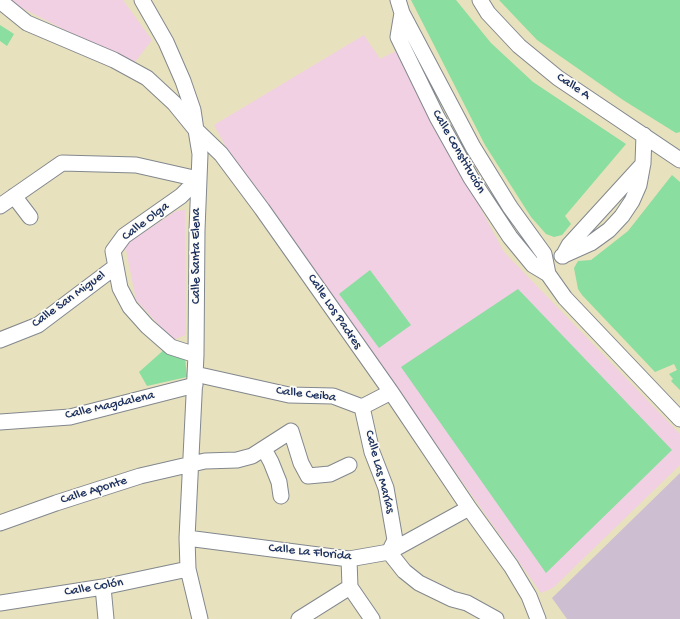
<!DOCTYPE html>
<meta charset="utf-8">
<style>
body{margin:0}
canvas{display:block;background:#e8e1bd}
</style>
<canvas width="680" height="619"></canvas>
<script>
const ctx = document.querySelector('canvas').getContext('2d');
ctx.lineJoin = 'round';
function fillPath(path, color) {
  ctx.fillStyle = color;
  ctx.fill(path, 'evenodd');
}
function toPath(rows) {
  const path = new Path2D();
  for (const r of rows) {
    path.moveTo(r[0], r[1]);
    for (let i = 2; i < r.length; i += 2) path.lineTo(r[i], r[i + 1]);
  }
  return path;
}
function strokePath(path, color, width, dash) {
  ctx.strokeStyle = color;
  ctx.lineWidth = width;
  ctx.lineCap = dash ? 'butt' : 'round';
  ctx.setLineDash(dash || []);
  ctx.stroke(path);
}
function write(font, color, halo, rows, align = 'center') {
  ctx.font = font + ' "Gochi Hand",sans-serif';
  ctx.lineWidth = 3.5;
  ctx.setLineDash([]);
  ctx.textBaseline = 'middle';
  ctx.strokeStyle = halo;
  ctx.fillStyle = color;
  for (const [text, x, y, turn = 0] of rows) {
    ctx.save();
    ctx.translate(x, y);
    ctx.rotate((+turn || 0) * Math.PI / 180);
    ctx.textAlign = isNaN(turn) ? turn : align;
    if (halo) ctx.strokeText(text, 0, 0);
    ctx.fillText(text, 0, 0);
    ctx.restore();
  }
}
fillPath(toPath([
 [12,0,123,0,152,40,135,62,69,32,18,6],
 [364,35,380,59,396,51,504,252,680,434,680,465,553,588,541,593,227,149,214,125],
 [185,210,186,335,173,340,136,300,125,245,176,211]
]), '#f1d0e3');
fillPath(toPath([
 [680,473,680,619,567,619,552,598]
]), '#cebed1');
fillPath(toPath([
 [411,0,456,0,491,43,533,82,626,144,565,216,571,224,562,235,554,237,546,234,531,217,485,145],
 [499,0,680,0,680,132,676,133,623,100,537,40],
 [0,25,14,34,7,46,0,41],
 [672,175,680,182,680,390,671,381,673,379,669,374,677,370,674,364,655,372,582,295,578,289,574,268,578,261,591,260,628,231],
 [370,270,411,325,379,348,339,294],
 [518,289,672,450,546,573,401,367],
 [166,348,185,357,187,377,147,386,139,372]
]), '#89dea0');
const minor = toPath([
 [142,0,166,42,183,81,193,110,196,130,221,154,262,209,391,392,469,508,511,566,529,596,538,619],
 [398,0,402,13,473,147,510,207,544,254,548,274,565,298,680,419],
 [480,0,488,13,519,46,558,78,680,160],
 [0,1,27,23,114,60,147,78,174,103,196,130,200,154,197,230,196,355,187,538,188,569,200,619],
 [402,13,398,37,437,117,471,178,510,237,533,265,548,274],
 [14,196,30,217],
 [0,206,62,163,136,165,198,179],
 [562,256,591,243,609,230,622,216,632,201,639,185,643,163,644,135],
 [563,256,569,245,643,164],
 [0,340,38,325,115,267],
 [196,355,171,347,147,326,130,307,120,288,113,251,124,236,181,196,198,179],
 [195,374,289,395,333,396,362,407,391,392],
 [362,407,372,452,386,488,395,540,389,552,404,571,419,583,452,599,467,603,496,619],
 [0,422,70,417,195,385],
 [264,449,271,462,279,482,281,496],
 [0,523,56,503,140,476,205,461,237,460,252,456,291,431,301,463,308,476,330,474,349,465],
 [187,538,349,559,389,552,469,508],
 [349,559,350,587,372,619],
 [103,587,106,619],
 [0,603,103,587,188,569],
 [299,619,350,587]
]);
strokePath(minor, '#82888e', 17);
strokePath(minor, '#fff', 15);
write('13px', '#1b2f5e', '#fdfcf7', [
 ["Calle A",573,87,34],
 ["Calle Constitución",458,152,60],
 ["Calle Olga",146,222,-37],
 ["Calle Santa Elena",197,256,-90],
 ["Calle San Miguel",69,300,-36],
 ["Calle Los Padres",334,312,56],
 ["Calle Ceiba",306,395,7],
 ["Calle Magdalena",110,406,-13],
 ["Calle Las Marías",379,472,75],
 ["Calle Aponte",94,491,-17],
 ["Calle La Florida",310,553,6],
 ["Calle Colón",94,588,-10]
]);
</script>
